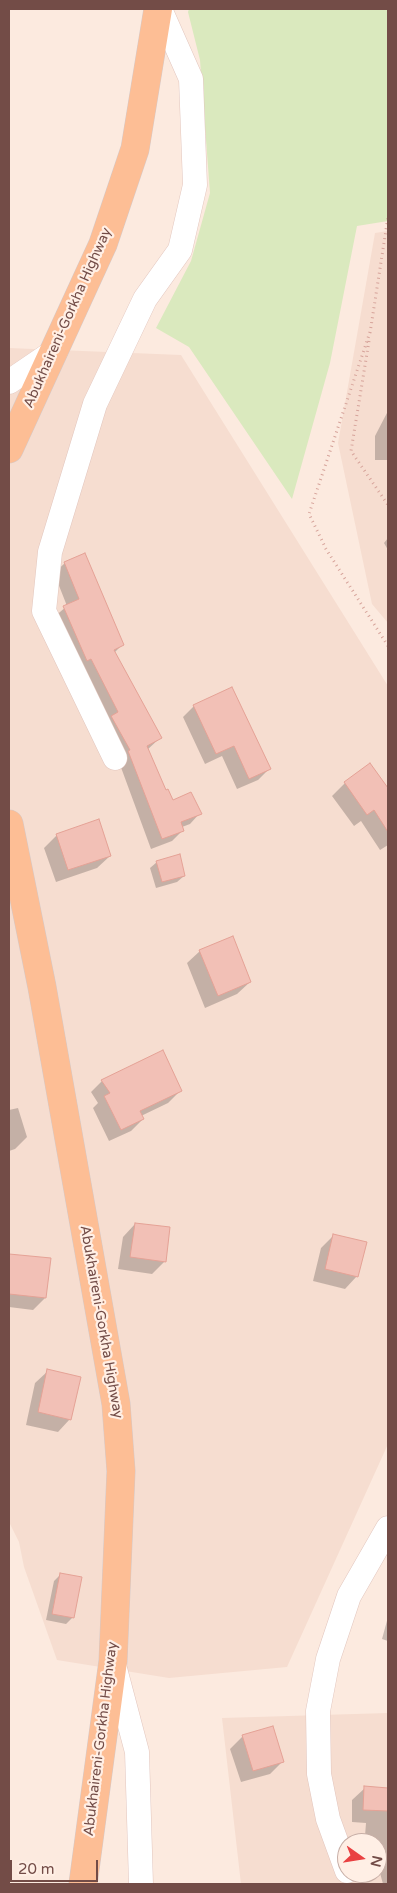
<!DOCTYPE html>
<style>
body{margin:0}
#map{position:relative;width:397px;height:1893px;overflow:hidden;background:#fceadf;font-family:"Varela Round",sans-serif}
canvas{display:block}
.frame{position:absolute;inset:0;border:10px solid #734c47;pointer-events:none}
.north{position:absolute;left:337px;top:1833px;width:50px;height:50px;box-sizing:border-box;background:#ffefe5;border:1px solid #c7aea6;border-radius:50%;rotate:103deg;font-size:14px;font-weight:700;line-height:20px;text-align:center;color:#734c47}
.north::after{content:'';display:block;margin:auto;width:18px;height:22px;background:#e94142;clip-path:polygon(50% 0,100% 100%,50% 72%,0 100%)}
.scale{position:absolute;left:10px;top:1860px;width:88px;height:22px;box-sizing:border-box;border:2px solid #734c47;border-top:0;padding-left:6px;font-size:15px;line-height:18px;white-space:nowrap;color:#734c47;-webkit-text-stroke:4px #ffefe5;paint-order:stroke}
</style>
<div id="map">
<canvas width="397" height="1893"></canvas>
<div class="frame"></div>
<div class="north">N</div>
<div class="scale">20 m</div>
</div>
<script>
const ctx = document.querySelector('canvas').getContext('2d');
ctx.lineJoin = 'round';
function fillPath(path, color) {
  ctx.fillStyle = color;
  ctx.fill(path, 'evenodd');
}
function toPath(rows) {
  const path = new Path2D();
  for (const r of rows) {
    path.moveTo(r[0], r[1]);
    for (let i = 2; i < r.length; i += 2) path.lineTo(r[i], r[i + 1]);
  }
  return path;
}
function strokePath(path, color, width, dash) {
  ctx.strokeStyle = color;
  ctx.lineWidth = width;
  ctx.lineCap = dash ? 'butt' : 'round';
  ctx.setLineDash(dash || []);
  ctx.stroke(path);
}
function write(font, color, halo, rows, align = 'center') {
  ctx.font = font + ' "Varela Round",sans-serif';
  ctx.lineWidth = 4.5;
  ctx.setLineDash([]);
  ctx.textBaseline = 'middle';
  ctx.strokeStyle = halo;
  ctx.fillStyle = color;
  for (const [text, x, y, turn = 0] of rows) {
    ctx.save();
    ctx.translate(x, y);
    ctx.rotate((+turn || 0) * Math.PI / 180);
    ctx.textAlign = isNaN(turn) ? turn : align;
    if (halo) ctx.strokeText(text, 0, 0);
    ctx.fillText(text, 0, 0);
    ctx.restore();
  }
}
fillPath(toPath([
 [388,231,388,623,372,604,338,443,375,233],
 [9,348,181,355,388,686,388,1444,287,1667,169,1678,57,1660,24,1567,19,1542,9,1522],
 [388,1713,388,1884,241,1884,222,1718],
 [347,1843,377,1843,377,1873,347,1873]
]), '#f6ddd0');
fillPath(toPath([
 [189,9,388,9,388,221,357,226,330,363,292,499,189,347,156,328,191,261,210,193,200,60,188,12]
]), '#dae9be');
fillPath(toPath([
 [388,411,388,478,388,460,375,460,375,436],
 [388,538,388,550,384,543],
 [65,563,122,645,114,653,160,738,147,750,165,791,172,802,200,813,190,824,182,827,183,830,172,841,151,849,119,762,53,618,67,606,54,573],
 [194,706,269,769,258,780,237,789,222,756,205,764,183,717],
 [370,765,388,791,388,845,380,850,361,821,354,826,332,796,345,783],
 [57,835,110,856,97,868,56,882,44,848],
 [157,862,184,876,177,882,156,888,150,868],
 [200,951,250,982,237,994,205,1008,187,963],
 [102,1081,180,1091,168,1103,141,1116,143,1119,131,1131,109,1141,93,1108,98,1103,91,1092],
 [18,1108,27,1137,15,1149,9,1151,9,1110],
 [135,1224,165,1261,152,1274,118,1269,123,1237],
 [334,1235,357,1276,345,1289,313,1281,321,1248],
 [9,1255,45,1298,33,1310,9,1307],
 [48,1371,70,1419,58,1432,26,1425,35,1383],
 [61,1574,73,1617,66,1624,46,1620,54,1581],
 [388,1617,388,1641,382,1639],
 [243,1736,283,1761,270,1774,241,1782,230,1749],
 [365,1788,388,1789,388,1884,383,1884,377,1862,377,1843,372,1843,370,1836,365,1836,366,1823,352,1822,352,1800]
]), '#0003');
const building = toPath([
 [85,553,124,645,114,650,162,738,147,746,166,790,168,789,173,800,191,792,202,814,181,822,184,831,162,839,128,751,130,750,111,716,118,712,91,659,87,661,63,606,79,599,64,562,85,553],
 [232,687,271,769,249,779,234,746,216,754,193,705,232,687],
 [370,763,388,788,388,832,374,810,367,815,344,782,370,763],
 [99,819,111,856,68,870,56,834,99,819],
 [180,854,185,876,162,882,156,861,180,854],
 [233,936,251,982,218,996,199,950,233,936],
 [163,1050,182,1091,140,1111,144,1119,121,1130,104,1096,110,1093,101,1080,163,1050],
 [135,1223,170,1227,166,1262,130,1257,135,1223],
 [333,1234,367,1242,358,1277,325,1269,333,1234],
 [9,1254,51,1258,46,1298,9,1294,9,1254],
 [47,1369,81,1377,71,1420,38,1412,47,1369],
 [60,1573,82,1577,74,1618,52,1614,60,1573],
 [273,1726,284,1762,253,1771,242,1735,273,1726],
 [364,1786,388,1788,388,1811,363,1810,364,1786]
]);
fillPath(building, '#f2c0b6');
strokePath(building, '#e5a296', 1);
const minor = toPath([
 [9,382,56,350],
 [115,758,44,611,50,552,95,404,145,299,180,250,195,185,191,79,160,9],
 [114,1665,137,1752,141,1884],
 [347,1871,328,1819,319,1774,318,1711,328,1659,349,1596,388,1528]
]);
const primary = toPath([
 [9,449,103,244,135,149,158,9],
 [9,824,42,987,116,1404,121,1471,113,1661,83,1884]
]);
strokePath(minor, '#e2c6be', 25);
strokePath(primary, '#d5c9c8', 29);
strokePath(toPath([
 [370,332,309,514,326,549,388,646],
 [370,333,388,217],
 [369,341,351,451,388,505]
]), '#d6a39a', 3, [1, 4]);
strokePath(minor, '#fff', 24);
strokePath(primary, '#fdbe95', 28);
write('14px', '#734c47', '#ffefe5', [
 ["Abukhaireni-Gorkha Highway",68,318,-66],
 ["Abukhaireni-Gorkha Highway",101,1322,80],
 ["Abukhaireni-Gorkha Highway",101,1739,-83]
]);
</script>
